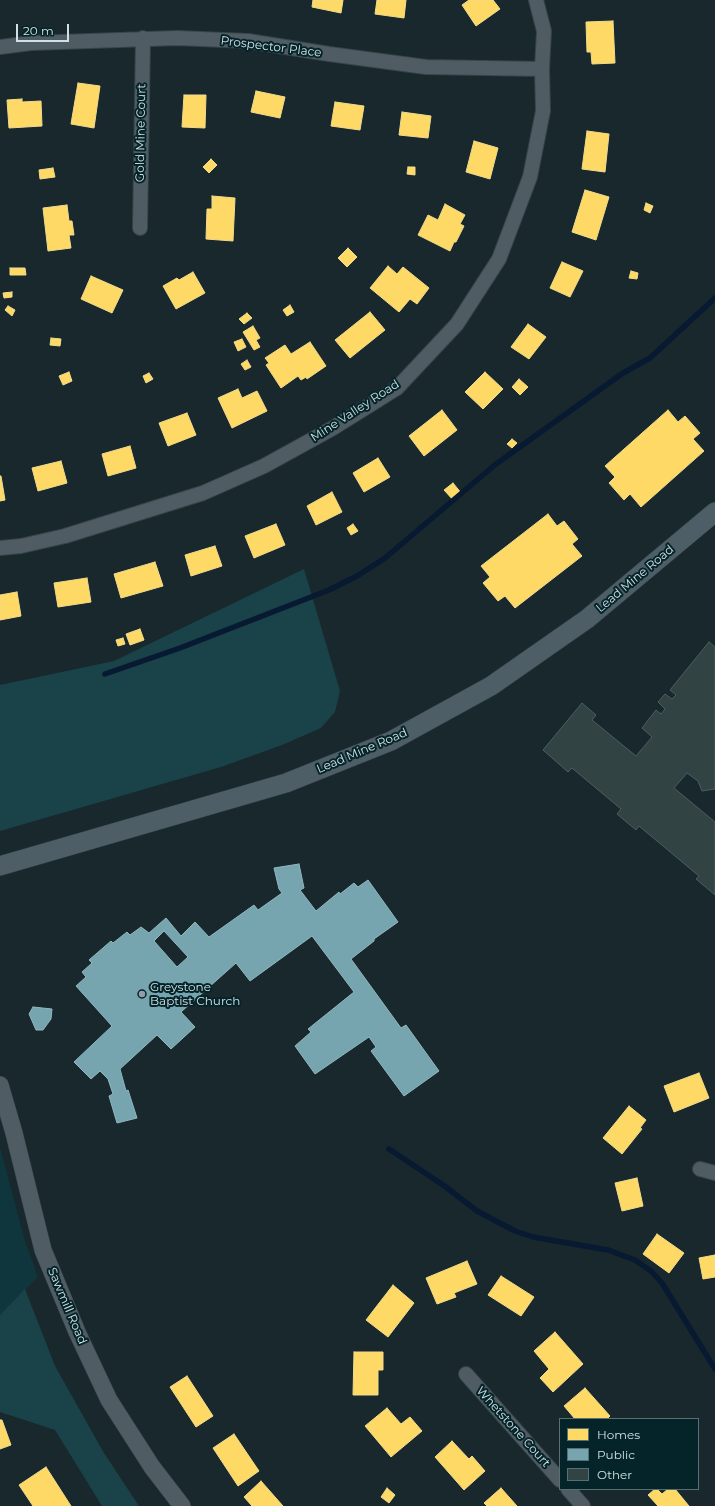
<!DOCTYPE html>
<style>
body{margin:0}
#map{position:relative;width:715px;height:1506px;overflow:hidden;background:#18282c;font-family:Montserrat,sans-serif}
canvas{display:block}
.legend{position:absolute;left:559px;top:1418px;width:140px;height:72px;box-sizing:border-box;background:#05242a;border:1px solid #567074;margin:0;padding:5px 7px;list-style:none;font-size:12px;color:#d0e1e4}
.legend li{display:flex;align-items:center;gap:8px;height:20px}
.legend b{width:20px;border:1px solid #567074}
.scale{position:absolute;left:16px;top:24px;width:53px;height:18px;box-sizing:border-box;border:2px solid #d0e1e4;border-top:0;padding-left:5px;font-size:12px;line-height:14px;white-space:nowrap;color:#d0e1e4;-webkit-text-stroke:3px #05242a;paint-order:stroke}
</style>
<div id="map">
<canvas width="715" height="1506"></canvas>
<ul class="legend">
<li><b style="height:11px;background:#ffd966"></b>Homes</li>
<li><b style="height:11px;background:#76a5af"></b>Public</li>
<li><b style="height:11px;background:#324344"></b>Other</li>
</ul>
<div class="scale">20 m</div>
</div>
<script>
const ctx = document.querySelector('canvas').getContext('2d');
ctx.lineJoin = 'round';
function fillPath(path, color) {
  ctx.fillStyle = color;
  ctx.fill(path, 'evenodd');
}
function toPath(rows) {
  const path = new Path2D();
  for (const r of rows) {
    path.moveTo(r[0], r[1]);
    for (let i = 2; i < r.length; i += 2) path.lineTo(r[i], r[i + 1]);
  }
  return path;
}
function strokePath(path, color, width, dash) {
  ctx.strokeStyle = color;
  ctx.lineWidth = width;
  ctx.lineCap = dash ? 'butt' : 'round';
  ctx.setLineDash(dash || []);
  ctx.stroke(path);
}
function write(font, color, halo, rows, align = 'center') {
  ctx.font = font + ' Montserrat,sans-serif';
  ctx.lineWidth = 4;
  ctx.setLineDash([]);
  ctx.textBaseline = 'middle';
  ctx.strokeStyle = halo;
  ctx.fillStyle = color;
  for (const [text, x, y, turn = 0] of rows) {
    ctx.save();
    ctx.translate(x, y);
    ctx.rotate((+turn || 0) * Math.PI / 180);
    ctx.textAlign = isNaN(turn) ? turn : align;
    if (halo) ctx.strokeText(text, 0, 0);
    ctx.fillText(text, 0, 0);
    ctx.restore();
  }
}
fillPath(toPath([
 [0,1147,25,1241,38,1277,0,1315]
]), '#0e363c');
fillPath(toPath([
 [304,569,340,691,335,712,321,728,282,745,221,767,0,831,0,685,114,661],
 [25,1289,55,1366,104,1453,139,1506,102,1506,55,1430,0,1412,0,1315]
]), '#1a4249');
const homes = toPath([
 [313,0,343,0,341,13,312,7,313,0],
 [377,0,406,0,404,18,375,14,377,0],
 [469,0,493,0,500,9,476,26,462,5,469,0],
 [613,21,615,63,592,64,591,52,587,52,586,22,613,21],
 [78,83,100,86,94,128,71,124,78,83],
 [256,91,285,97,280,118,251,112,256,91],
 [184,95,206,95,205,128,182,127,184,95],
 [22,99,22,102,41,101,42,126,9,128,7,100,22,99],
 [335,102,364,106,360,130,331,126,335,102],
 [402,112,431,116,428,138,399,135,402,112],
 [587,131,609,134,605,172,582,169,587,131],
 [474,141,498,148,490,179,466,172,474,141],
 [211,159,217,165,209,173,203,167,211,159],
 [408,167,415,167,415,175,407,174,408,167],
 [53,168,55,177,40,179,39,170,53,168],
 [585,190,609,197,596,240,572,232,585,190],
 [212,196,235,198,233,241,206,239,207,209,212,209,212,196],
 [646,203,653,206,650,213,644,210,646,203],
 [445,204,465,215,460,224,464,226,456,242,454,242,450,251,418,235,428,215,438,220,445,204],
 [67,205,69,221,72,221,74,235,69,235,71,248,48,251,43,208,67,205],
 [348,248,357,257,347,267,338,258,348,248],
 [562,262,583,271,570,297,550,288,562,262],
 [388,266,397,274,403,267,429,288,417,304,410,299,399,312,370,288,388,266],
 [10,268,25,268,26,275,10,275,10,268],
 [631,271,638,273,637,279,629,278,631,271],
 [193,272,205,293,176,309,163,286,177,278,179,280,193,272],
 [91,276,123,290,112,313,81,299,91,276],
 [12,292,12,297,4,298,3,293,12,292],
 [290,305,294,312,287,316,283,310,290,305],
 [8,306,15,310,12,316,5,310,8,306],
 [370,312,385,330,350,358,335,340,370,312],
 [247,313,252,318,244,324,239,319,247,313],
 [528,324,546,337,529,359,511,347,528,324],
 [253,326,260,338,256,340,260,347,254,350,243,332,253,326],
 [51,338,61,339,60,346,50,345,51,338],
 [242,339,246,347,238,351,234,342,242,339],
 [310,342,326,366,307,379,306,377,301,380,298,376,281,388,266,365,269,363,265,358,285,345,291,354,310,342],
 [247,360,251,367,245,370,241,364,247,360],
 [69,372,72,381,63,385,59,376,69,372],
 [485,372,503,389,483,409,465,392,485,372],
 [149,373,153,379,146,383,143,376,149,373],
 [519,379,528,387,520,395,512,387,519,379],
 [238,389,242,398,257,391,267,411,232,428,218,398,238,389],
 [442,410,457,430,424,456,409,436,442,410],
 [668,410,678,422,685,416,700,433,693,439,704,451,641,507,630,494,624,500,609,483,615,477,605,466,668,410],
 [187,413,196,435,168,446,159,423,187,413],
 [512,439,517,443,512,448,507,444,512,439],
 [130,446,136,468,108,476,102,454,130,446],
 [378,458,390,477,364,492,353,473,378,458],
 [61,461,67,483,38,491,32,468,61,461],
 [0,476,1,476,5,500,0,501,0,476],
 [453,483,462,494,454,501,444,490,453,483],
 [332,492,342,512,316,525,307,506,332,492],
 [548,514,557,526,564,521,578,539,572,544,582,556,515,608,505,596,498,601,483,583,490,577,481,566,548,514],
 [276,524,285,545,254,558,245,536,276,524],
 [353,524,358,531,351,535,347,528,353,524],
 [215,546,222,566,191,576,185,555,215,546],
 [155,562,163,586,121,598,114,574,155,562],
 [87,578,91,602,58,607,54,583,87,578],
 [17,592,21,616,0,620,0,595,17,592],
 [140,629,144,640,130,645,126,634,140,629],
 [123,638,125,644,118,646,116,640,123,638],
 [699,1073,709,1098,674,1112,664,1086,699,1073],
 [629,1106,646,1120,640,1128,642,1129,622,1154,603,1138,629,1106],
 [637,1178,643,1206,622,1211,615,1183,637,1178],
 [657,1234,684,1253,669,1273,643,1254,657,1234],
 [715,1255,715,1277,703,1279,699,1258,715,1255],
 [467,1261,477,1284,454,1293,456,1297,437,1304,426,1278,467,1261],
 [501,1276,534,1297,521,1316,488,1295,501,1276],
 [393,1285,414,1303,388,1337,366,1320,393,1285],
 [555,1332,583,1364,553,1392,540,1378,549,1369,534,1351,555,1332],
 [354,1352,383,1352,383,1370,378,1370,378,1395,353,1395,354,1352],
 [187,1376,213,1416,196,1427,170,1387,187,1376],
 [585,1388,610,1416,607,1419,575,1419,564,1406,585,1388],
 [387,1408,401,1424,410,1417,422,1431,391,1457,365,1426,387,1408],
 [0,1420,2,1420,11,1445,0,1449,0,1420],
 [234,1434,259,1471,238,1486,213,1448,234,1434],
 [452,1441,469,1459,472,1456,485,1471,464,1490,435,1457,452,1441],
 [46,1467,71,1506,33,1506,19,1485,46,1467],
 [261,1481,283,1506,252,1506,244,1497,261,1481],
 [387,1488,395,1495,389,1503,381,1497,387,1488],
 [501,1488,517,1506,487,1506,484,1503,501,1488],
 [655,1489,657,1489,662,1494,668,1489,675,1489,689,1506,658,1506,648,1495,655,1489]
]);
fillPath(homes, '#ffd966');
strokePath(homes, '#f1db8c', 1);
const public = toPath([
 [299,864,304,888,300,890,316,911,339,892,340,894,354,883,358,887,368,880,398,922,374,939,374,941,351,959,401,1028,406,1025,439,1071,404,1096,371,1051,376,1047,369,1037,315,1074,295,1046,311,1032,308,1029,354,992,312,936,250,981,236,963,181,1012,195,1027,171,1049,157,1035,120,1069,126,1091,128,1090,137,1118,117,1123,109,1096,113,1094,108,1079,100,1071,91,1079,74,1062,112,1026,76,986,86,977,82,972,92,963,89,960,111,941,113,943,127,932,130,935,141,927,149,933,166,918,181,936,195,922,209,937,254,905,258,910,282,893,279,889,274,868,299,864],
 [164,931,188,957,177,967,154,941,164,931],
 [33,1007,52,1009,51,1019,43,1030,36,1030,29,1014,33,1007]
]);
fillPath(public, '#76a5af');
strokePath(public, '#91b7bf', 1);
strokePath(toPath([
 [105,674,180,648,329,590,357,576,385,558,496,464,623,373,650,358,715,298],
 [389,1149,446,1187,477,1211,515,1231,533,1237,608,1250,635,1260,651,1271,662,1283,715,1369]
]), '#071a31', 5.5);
const building = toPath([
 [709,642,715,647,715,789,702,791,698,781,687,773,674,788,715,822,715,895,696,879,699,876,639,826,636,830,617,814,621,809,572,768,568,772,543,750,582,703,596,715,592,720,636,756,652,737,642,728,656,710,661,714,665,709,658,702,665,694,672,699,676,695,670,690,709,642]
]);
fillPath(building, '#324344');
strokePath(building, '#505d5f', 1);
const minor = toPath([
 [0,47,31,43,177,38,248,41,329,54,426,67,542,69],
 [140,228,143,38],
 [0,548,21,546,65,536,203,493,264,466,333,428,397,388,457,324,499,259,530,177,543,111,542,69,544,31,536,0],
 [700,1169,715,1173],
 [466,1374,560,1480],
 [568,1489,583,1506]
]);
const tertiary = toPath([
 [0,1085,14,1133,43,1250,77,1332,109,1400,152,1467,182,1506]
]);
const secondary = toPath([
 [0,866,286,783,391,741,491,686,587,619,715,512]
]);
strokePath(minor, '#374548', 16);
strokePath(tertiary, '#374548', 18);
strokePath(secondary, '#374548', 20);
strokePath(minor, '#4f5c63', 14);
strokePath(tertiary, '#4f5c63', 17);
strokePath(secondary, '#4e5e67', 19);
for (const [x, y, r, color] of [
 [142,994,4,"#90a0a4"]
]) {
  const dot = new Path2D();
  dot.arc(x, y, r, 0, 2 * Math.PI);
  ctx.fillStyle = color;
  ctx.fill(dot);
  strokePath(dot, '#05242a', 1.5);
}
write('12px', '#d0e1e4', '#05242a', [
 ["Prospector Place",271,47,7],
 ["Gold Mine Court",141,133,-89],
 ["Mine Valley Road",355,411,-33],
 ["Lead Mine Road",635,579,-40],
 ["Lead Mine Road",362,751,-23],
 ["Sawmill Road",67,1306,67],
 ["Whetstone Court",513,1427,48]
]);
write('12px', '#d0e1e4', '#05242a', [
 ["Greystone",150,987],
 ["Baptist Church",150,1001]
], 'left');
</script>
